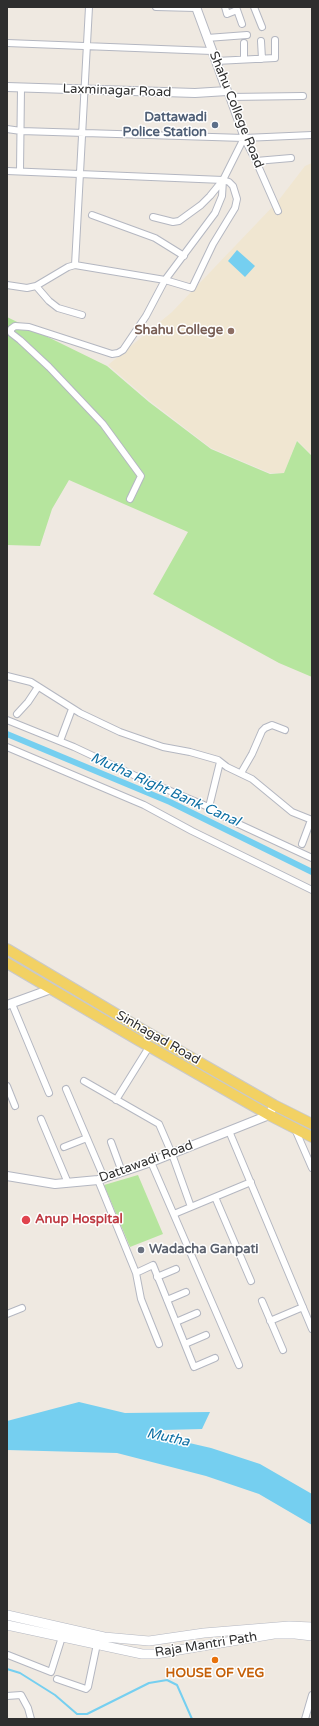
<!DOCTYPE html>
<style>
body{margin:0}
#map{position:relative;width:319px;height:1726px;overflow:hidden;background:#efe9e1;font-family:"Varela Round",sans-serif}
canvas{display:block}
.frame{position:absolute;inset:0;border:8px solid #2e2e2e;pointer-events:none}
</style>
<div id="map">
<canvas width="319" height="1726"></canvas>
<div class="frame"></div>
</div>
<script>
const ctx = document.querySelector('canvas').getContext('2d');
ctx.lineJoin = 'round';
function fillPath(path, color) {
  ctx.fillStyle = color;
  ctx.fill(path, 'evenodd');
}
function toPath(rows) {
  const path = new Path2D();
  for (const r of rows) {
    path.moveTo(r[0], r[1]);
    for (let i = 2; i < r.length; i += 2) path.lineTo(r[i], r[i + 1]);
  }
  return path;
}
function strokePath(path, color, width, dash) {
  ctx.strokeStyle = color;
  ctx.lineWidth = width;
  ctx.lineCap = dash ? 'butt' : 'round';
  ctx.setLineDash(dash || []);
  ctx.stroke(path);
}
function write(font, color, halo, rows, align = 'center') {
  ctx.font = font + ' "Varela Round",sans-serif';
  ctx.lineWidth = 3;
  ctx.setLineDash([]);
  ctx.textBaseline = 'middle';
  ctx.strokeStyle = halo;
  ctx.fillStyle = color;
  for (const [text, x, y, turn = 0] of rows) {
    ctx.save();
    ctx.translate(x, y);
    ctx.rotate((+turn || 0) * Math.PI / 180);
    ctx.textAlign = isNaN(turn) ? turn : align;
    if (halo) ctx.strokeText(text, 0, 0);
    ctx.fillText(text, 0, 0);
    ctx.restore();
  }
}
fillPath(toPath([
 [312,163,312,455,297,440,284,473,270,473,211,448,150,401,108,365,172,312,278,201,305,166]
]), '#f0e6d1');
fillPath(toPath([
 [7,317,107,366,149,402,211,449,270,474,284,473,297,441,312,456,312,677,279,663,153,594,188,532,69,480,52,509,40,546,7,545],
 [138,1175,163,1234,130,1247,104,1185]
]), '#b6e59e');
fillPath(toPath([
 [237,250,255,266,245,277,228,261],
 [79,1402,125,1413,210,1412,202,1429,163,1430,159,1436,211,1448,260,1464,312,1494,312,1525,259,1494,206,1476,117,1453,7,1450,7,1421]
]), '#75cff0');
strokePath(toPath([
 [7,1669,20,1673,55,1695,77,1714,87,1714,149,1683,167,1680,177,1685,192,1719]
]), '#75cff0', 2);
strokePath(toPath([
 [7,734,170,802,312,872]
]), '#75cff0', 6);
const minor = toPath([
 [156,7,196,8],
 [225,7,227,14,237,10],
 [236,7,242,24],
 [254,7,262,27],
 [207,38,247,35],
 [261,41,262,59],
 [7,43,212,51],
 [244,59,244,43],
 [216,61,275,58,275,40],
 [227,91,244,138,256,161,278,211],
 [230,97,303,96],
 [7,129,21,131,244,138,312,135],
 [256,161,291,158],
 [7,171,223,180,229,182,233,186,237,199,235,208,213,244,192,288,165,280,215,213,222,196,223,180],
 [20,171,21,88],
 [92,215,155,238,184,256],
 [153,217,173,222,179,221,201,205,210,196,223,180,244,138],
 [75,265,89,7],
 [7,285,27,288,36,286,68,267,75,265,165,280,146,316,123,350,118,353,112,354,29,327,15,326,11,329,11,333,20,340,49,367,103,424,141,476,130,499],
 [36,286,49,301,58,308,82,315],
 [7,676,31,682,80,713,120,732,163,747,190,752,218,760,227,767,252,779,292,812,312,820],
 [17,714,28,702,38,687],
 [7,720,74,747,142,779,206,806,232,821,312,858],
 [60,741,72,709],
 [7,747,144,805,192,831,312,890],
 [241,773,252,754,262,731,265,728,272,725,285,730],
 [209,807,220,762],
 [302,844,311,820],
 [12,1004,49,1093],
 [84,1081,159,1124,172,1154,191,1207],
 [7,1086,15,1106],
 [66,1089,104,1178],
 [116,1100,149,1047],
 [41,1119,68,1183],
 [295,1129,312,1168],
 [229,1131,312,1329],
 [111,1142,122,1172],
 [64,1147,87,1138],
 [151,1162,239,1365],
 [98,1180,136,1273,141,1299,159,1344],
 [215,1197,251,1281],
 [174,1214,251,1182],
 [136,1273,153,1265,194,1367,215,1358],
 [157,1277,176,1269],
 [167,1300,186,1292],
 [262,1301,283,1350],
 [7,1314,22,1308],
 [270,1321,303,1307],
 [176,1322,197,1313],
 [185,1344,206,1335],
 [8,1655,51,1672,62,1637],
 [57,1679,86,1689,88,1687,97,1644],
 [7,1696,21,1695,28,1708,31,1719],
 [305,1719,312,1695]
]);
const tertiary = toPath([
 [7,87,195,93,227,91,196,7],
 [7,1005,51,989],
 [7,1176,55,1184,98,1180,151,1162,269,1115,274,1105]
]);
const secondary = toPath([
 [7,1615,104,1637,149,1641,204,1633,289,1626,312,1627],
 [7,1625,142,1654,156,1654,179,1650,274,1634,295,1634,312,1636]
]);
const primary = toPath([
 [7,949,143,1030,274,1105,312,1124],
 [7,963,138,1040,269,1115,312,1137]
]);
strokePath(minor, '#b4b7c1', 8);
strokePath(tertiary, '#b4b7c1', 10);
strokePath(secondary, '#b4b7c1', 10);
strokePath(primary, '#c9c9c9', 12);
strokePath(minor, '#fff', 6);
strokePath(tertiary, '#fff', 8);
strokePath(secondary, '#fff', 9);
strokePath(primary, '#f2d163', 10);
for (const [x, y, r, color] of [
 [215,125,4,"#5c6f8a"],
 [231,331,4,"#8d6e63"],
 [26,1220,5,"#e0444e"],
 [141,1250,4,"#6b7280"],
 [215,1660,4,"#e8710a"]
]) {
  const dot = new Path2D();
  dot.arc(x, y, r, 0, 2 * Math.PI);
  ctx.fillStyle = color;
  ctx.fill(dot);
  strokePath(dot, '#fff', 1.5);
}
write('13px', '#2e2e2e', '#fff', [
 ["Laxminagar Road",117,91,2],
 ["Shahu College Road",236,110,68],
 ["Sinhagad Road",158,1038,30],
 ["Dattawadi Road",146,1162,-20],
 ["Raja Mantri Path",206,1645,-9]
]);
write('bold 13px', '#4e5e75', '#fff', [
 ["Dattawadi",207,118],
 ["Police Station",207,133]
], 'right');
write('bold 13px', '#785e54', '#fff', [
 ["Shahu College",223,331]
], 'right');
write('bold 13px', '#be3a42', '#fff', [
 ["Anup Hospital",35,1220]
], 'left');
write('bold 13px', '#5b616d', '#fff', [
 ["Wadacha Ganpati",149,1250]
], 'left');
write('bold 13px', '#c56008', '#fff', [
 ["HOUSE OF VEG",215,1674]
]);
write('italic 14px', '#0d6fa3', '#fff', [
 ["Mutha Right Bank Canal",165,790,24],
 ["Mutha",168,1438,12]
]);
</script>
